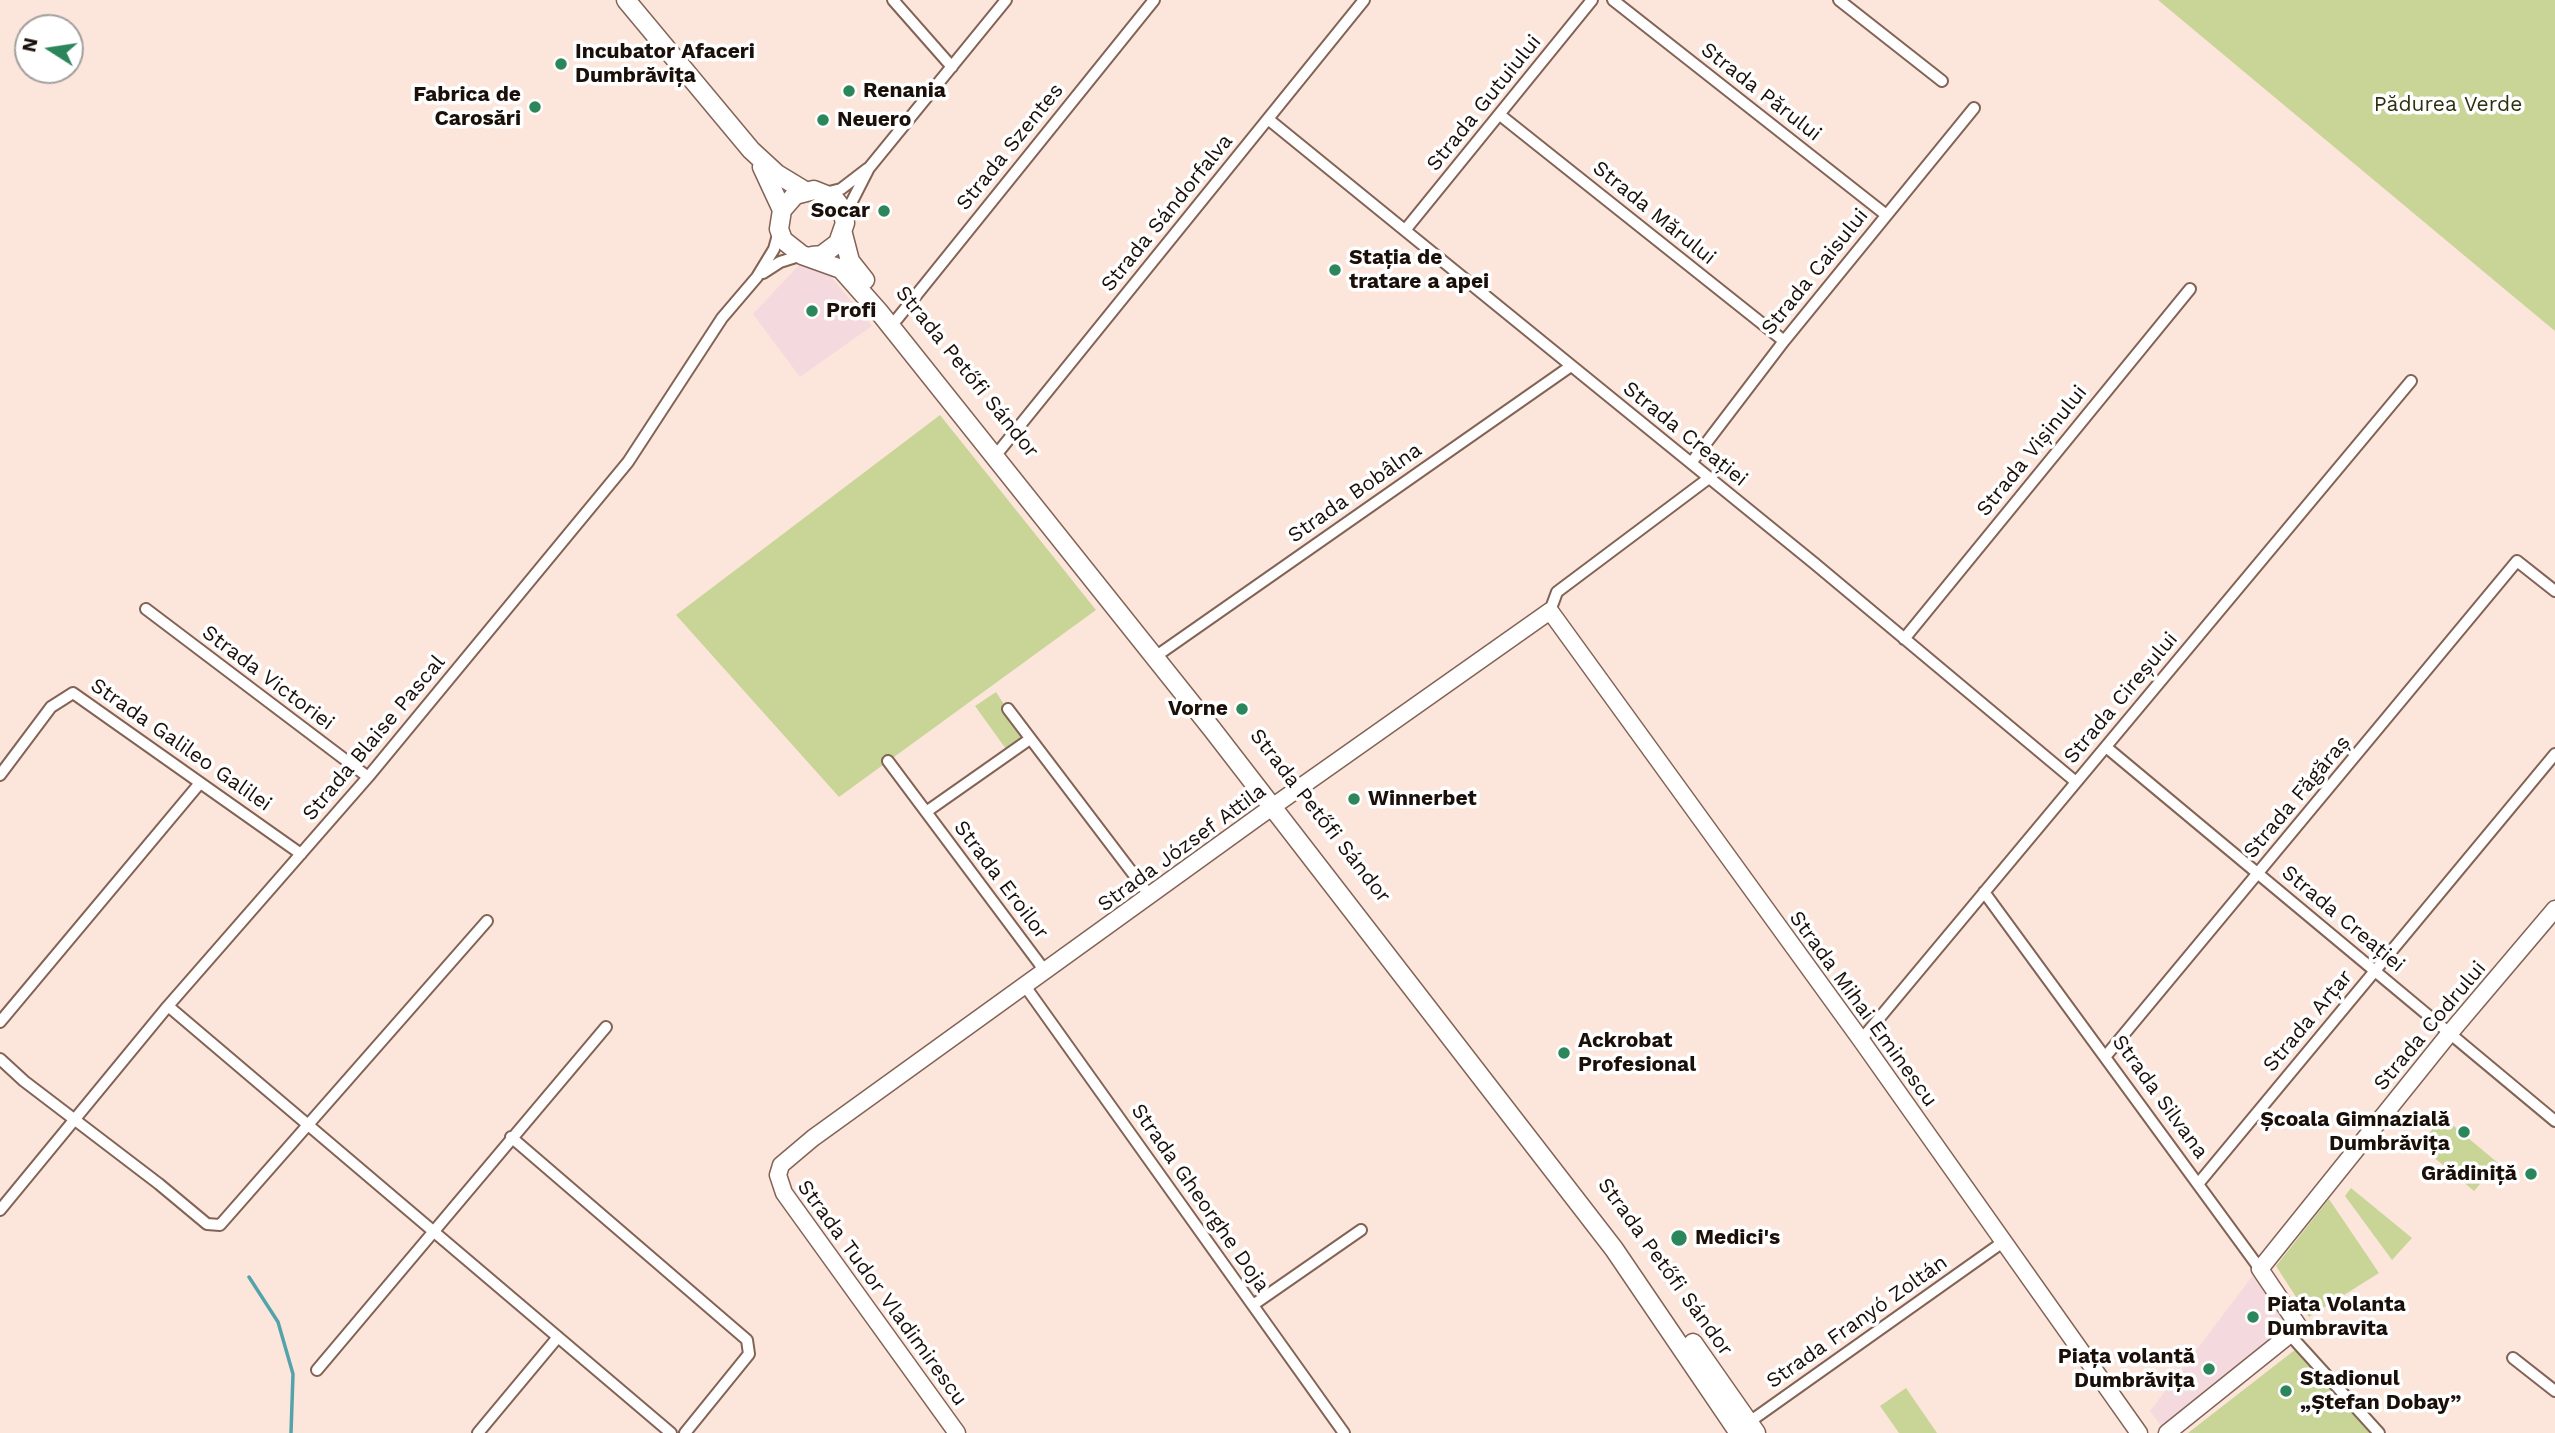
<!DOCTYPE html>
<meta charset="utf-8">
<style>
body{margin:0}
#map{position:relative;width:2555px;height:1433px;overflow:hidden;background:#fce6dc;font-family:"Work Sans",sans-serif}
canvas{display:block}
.north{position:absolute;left:14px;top:14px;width:70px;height:70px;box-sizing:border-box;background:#fff;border:2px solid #a49f9d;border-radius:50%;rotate:282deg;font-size:19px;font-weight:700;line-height:28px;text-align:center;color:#1b0f09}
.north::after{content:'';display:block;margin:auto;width:24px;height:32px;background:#2c865c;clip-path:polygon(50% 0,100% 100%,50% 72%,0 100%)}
</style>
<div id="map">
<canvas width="2555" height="1433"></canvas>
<div class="north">N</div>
</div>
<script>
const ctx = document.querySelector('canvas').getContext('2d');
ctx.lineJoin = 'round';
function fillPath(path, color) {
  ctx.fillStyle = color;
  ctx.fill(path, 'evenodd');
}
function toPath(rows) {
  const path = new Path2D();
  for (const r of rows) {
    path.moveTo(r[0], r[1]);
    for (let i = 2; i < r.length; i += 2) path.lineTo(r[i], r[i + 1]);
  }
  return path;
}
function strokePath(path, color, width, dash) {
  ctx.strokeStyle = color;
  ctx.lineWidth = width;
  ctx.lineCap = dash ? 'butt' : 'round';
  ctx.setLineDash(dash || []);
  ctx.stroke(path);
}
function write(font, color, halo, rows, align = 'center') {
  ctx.font = font + ' "Work Sans",sans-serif';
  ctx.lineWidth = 7;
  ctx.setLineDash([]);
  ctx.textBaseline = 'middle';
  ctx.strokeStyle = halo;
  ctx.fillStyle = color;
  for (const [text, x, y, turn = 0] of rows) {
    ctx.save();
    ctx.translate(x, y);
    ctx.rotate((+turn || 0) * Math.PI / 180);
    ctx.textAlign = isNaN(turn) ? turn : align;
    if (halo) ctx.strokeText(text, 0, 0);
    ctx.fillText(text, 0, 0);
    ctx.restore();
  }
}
fillPath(toPath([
 [799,265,823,267,872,326,800,377,753,314],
 [2254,1274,2290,1326,2161,1426,2150,1411]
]), '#f4dade');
fillPath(toPath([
 [2158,0,2555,0,2555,331,2502,287],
 [940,415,1096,610,839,797,676,615],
 [996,692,1024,735,1006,749,975,706],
 [2443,1117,2498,1163,2474,1191,2419,1145],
 [2351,1188,2412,1238,2392,1260,2345,1196],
 [2329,1199,2379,1273,2309,1317,2276,1266],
 [2296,1349,2371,1433,2188,1433],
 [1906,1388,1937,1433,1899,1433,1880,1406]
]), '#c9d597');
strokePath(toPath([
 [249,1277,278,1322,293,1374,291,1433]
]), '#55a3aa', 3.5);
const street = toPath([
 [893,0,952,67],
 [1613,0,1885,214],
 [1839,0,1942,81],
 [1500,115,1784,341],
 [1268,119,1814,563,2076,782],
 [825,193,841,189,867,169],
 [844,217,869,168,1006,0],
 [1406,229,1592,0],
 [763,273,780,262,802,255],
 [897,319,1154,0],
 [1000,450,1364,0],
 [1691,463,1784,341,1974,108],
 [146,609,368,777],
 [1550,611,1557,592,1709,478],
 [1904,639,2190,289],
 [1162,652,1571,366],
 [1008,709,1150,896],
 [2106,747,2555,1121],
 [888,761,1045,971],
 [0,775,51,707,73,693,301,854],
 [926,812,1030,739],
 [1984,892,2260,1269],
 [1025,986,1344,1433],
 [168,1006,671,1433],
 [0,1022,200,783],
 [1861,1040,2411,381],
 [2105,1057,2517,561,2555,591],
 [0,1059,24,1081,159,1184,207,1224,220,1225,487,921],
 [511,1137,747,1340,749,1354,685,1433],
 [2198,1184,2555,754],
 [0,1210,168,1006,368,777,628,462,722,318,757,277,774,249,779,231],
 [1253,1305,1361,1230],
 [2290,1335,2379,1433],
 [2513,1358,2555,1391],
 [317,1370,606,1027],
 [1745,1425,2003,1242],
 [478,1433,558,1337]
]);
const secondary = toPath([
 [957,1433,784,1193,778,1175,781,1165,813,1138,1258,817,1550,611,1861,1040,2139,1433],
 [2167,1433,2299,1327,2260,1269,2449,1034,2555,909]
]);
const primary = toPath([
 [626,0,751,150,777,174,805,191],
 [762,167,782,210],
 [843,234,850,261,865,280],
 [812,256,822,255,838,243,845,223,841,207,834,198,814,190,795,195,782,210,779,229,783,240,802,255,841,269,880,313,1212,729,1614,1249,1739,1433],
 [1693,1343,1756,1433]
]);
strokePath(street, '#836355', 14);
strokePath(secondary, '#836355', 19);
strokePath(primary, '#836355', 21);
strokePath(street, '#fff', 10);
strokePath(secondary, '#fff', 16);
strokePath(primary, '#fff', 18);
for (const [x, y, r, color] of [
 [561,64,7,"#2c865c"],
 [849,91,7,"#2c865c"],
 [535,107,7,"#2c865c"],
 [823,120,7,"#2c865c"],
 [884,211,7,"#2c865c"],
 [1335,270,7,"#2c865c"],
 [812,311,7,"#2c865c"],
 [1242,709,7,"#2c865c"],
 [1354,799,7,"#2c865c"],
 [1564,1053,7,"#2c865c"],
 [2464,1132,7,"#2c865c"],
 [2531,1174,7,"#2c865c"],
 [1679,1238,9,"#2c865c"],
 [2253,1317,7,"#2c865c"],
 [2209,1369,7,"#2c865c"],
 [2286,1391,7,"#2c865c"]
]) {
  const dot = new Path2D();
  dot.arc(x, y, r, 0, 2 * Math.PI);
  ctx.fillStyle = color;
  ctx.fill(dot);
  strokePath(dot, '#fff', 2.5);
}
write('bold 21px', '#1b0f09', '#fff', [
 ["Incubator Afaceri",575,52],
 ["Dumbrăvița",575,76],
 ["Renania",863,91],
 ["Fabrica de",521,95,"right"],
 ["Carosări",521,119,"right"],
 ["Neuero",837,120],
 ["Socar",870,211,"right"],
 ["Stația de",1349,258],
 ["tratare a apei",1349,282],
 ["Profi",826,311],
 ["Vorne",1228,709,"right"],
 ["Winnerbet",1368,799],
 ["Ackrobat",1578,1041],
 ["Profesional",1578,1065],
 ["Școala Gimnazială",2450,1120,"right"],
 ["Dumbrăvița",2450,1144,"right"],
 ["Grădiniță",2517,1174,"right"],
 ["Medici's",1695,1238],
 ["Piata Volanta",2267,1305],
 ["Dumbravita",2267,1329],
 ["Piața volantă",2195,1357,"right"],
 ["Dumbrăvița",2195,1381,"right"],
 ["Stadionul",2300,1379],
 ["„Ștefan Dobay”",2300,1403]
], 'left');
write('21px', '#1b0f09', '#fff', [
 ["Strada Părului",1761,92,38],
 ["Strada Gutuiului",1484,103,-51],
 ["Strada Szentes",1010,147,-51],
 ["Strada Sándorfalva",1167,213,-51],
 ["Strada Mărului",1654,213,39],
 ["Strada Caisului",1815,272,-51],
 ["Strada Petőfi Sándor",967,372,51],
 ["Strada Creației",1685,434,39],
 ["Strada Vișinului",2032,451,-51],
 ["Strada Bobâlna",1355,493,-35],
 ["Strada Victoriei",268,678,37],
 ["Strada Cireșului",2121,698,-50],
 ["Strada Blaise Pascal",374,738,-50],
 ["Strada Galileo Galilei",181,745,35],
 ["Strada Făgăraș",2297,797,-50],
 ["Strada Petőfi Sándor",1320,816,52],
 ["Strada József Attila",1182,848,-36],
 ["Strada Eroilor",1001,880,53],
 ["Strada Creației",2343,919,40],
 ["Strada Mihai Eminescu",1863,1009,54],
 ["Strada Arțar",2308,1021,-50],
 ["Strada Codrului",2430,1026,-50],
 ["Strada Silvana",2160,1097,54],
 ["Strada Gheorghe Doja",1200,1198,55],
 ["Strada Petőfi Sándor",1665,1267,54],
 ["Strada Tudor Vladimirescu",882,1293,54],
 ["Strada Franyó Zoltán",1857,1322,-35]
]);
write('21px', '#2c310e', '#fff', [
 ["Pădurea Verde",2448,105]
]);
</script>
